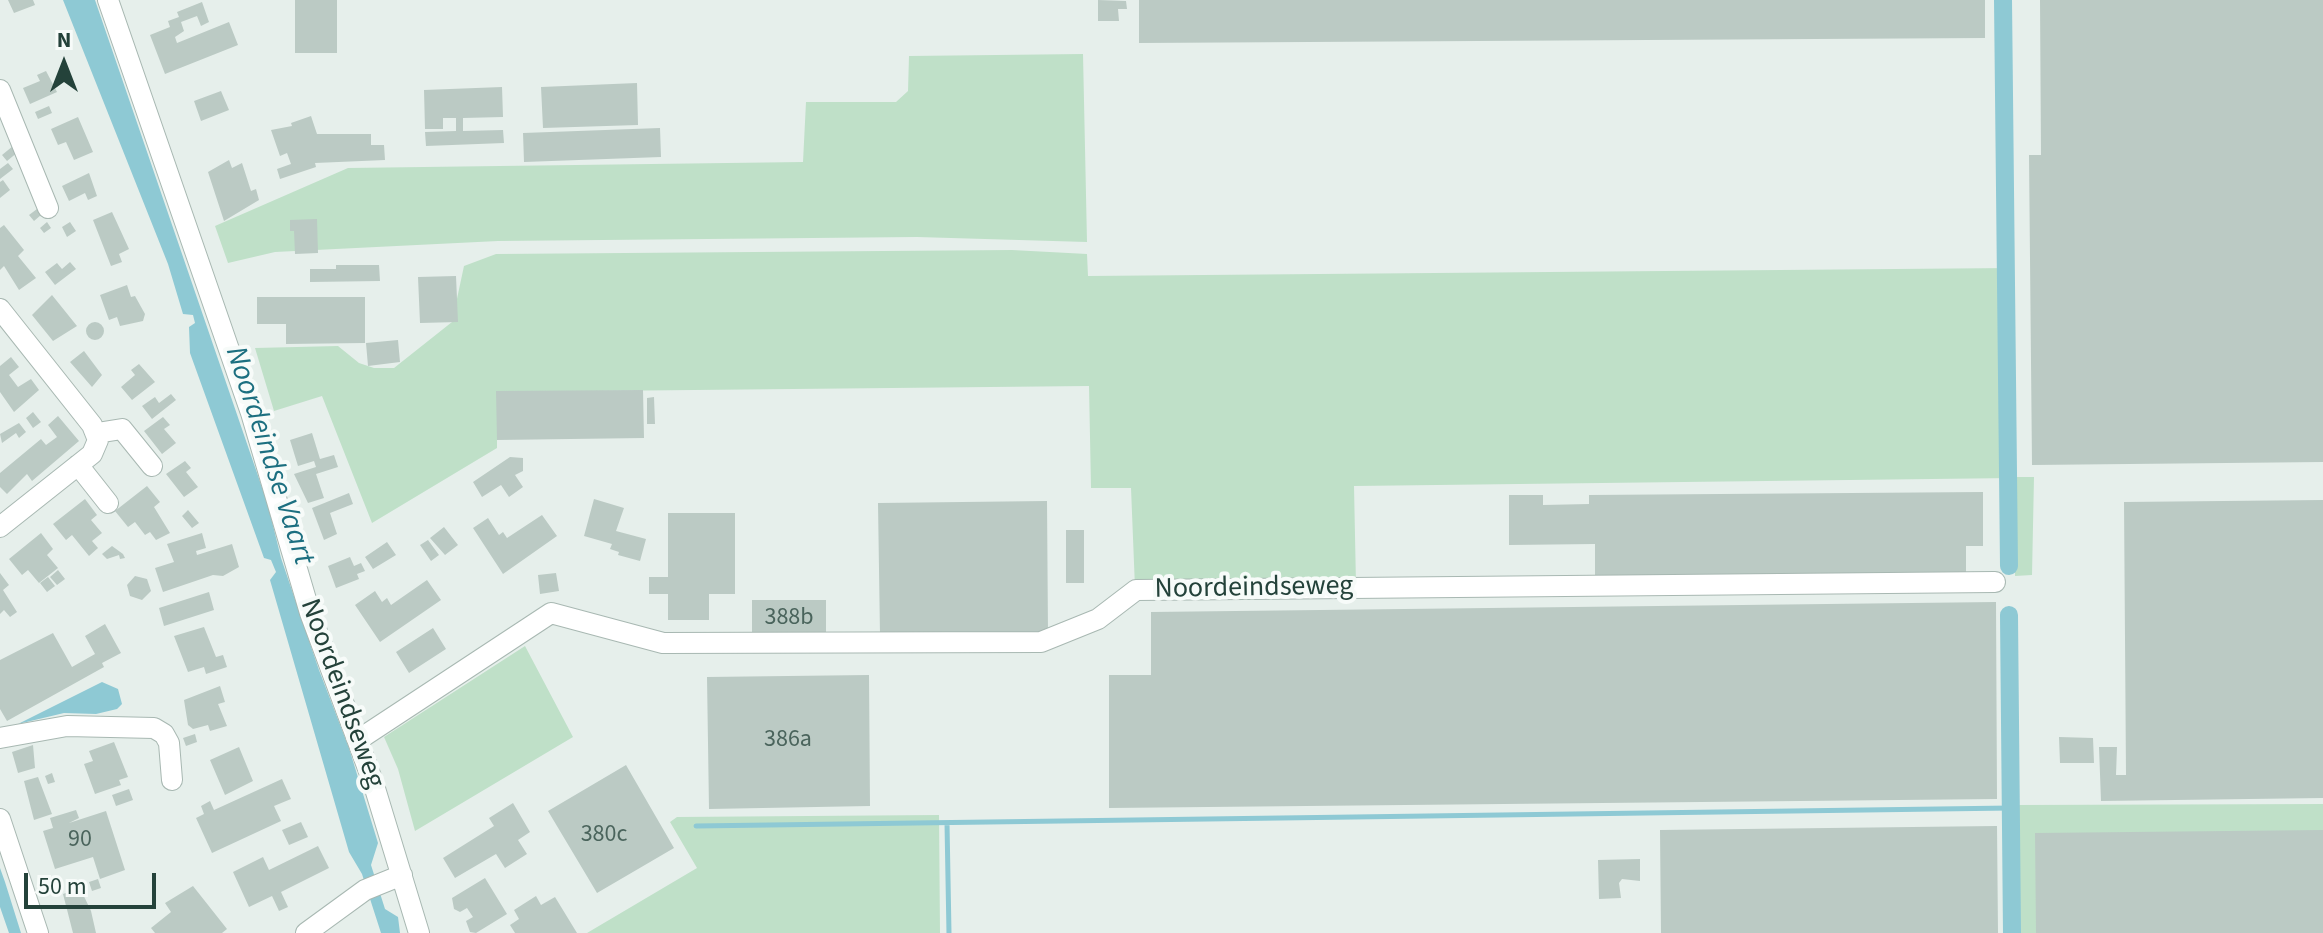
<!DOCTYPE html>
<style>
body{margin:0}
#map{position:relative;width:2323px;height:933px;overflow:hidden;background:#e6efeb;font-family:"Source Sans 3",sans-serif}
canvas{display:block}
.north{position:absolute;left:24px;top:24px;width:80px;height:80px;-webkit-text-stroke:6px #f7fbf9;paint-order:stroke;rotate:0deg;font-size:22px;font-weight:700;line-height:32px;text-align:center;color:#24423a}
.north::after{content:'';display:block;margin:auto;width:28px;height:36px;background:#24423a;clip-path:polygon(50% 0,100% 100%,50% 72%,0 100%)}
.scale{position:absolute;left:24px;top:873px;width:132px;height:36px;box-sizing:border-box;border:4px solid #24423a;border-top:0;padding-left:10px;font-size:24px;line-height:28px;white-space:nowrap;color:#24423a;-webkit-text-stroke:6px #f7fbf9;paint-order:stroke}
</style>
<div id="map">
<canvas width="2323" height="933"></canvas>
<div class="north">N</div>
<div class="scale">50 m</div>
</div>
<script>
const ctx = document.querySelector('canvas').getContext('2d');
ctx.lineJoin = 'round';
function fillPath(path, color) {
  ctx.fillStyle = color;
  ctx.fill(path, 'evenodd');
}
function toPath(rows) {
  const path = new Path2D();
  for (const r of rows) {
    if (r.length === 3) {
      path.moveTo(r[0] + r[2], r[1]);
      path.arc(r[0], r[1], r[2], 0, 2 * Math.PI);
      continue;
    }
    path.moveTo(r[0], r[1]);
    for (let i = 2; i < r.length; i += 2) path.lineTo(r[i], r[i + 1]);
  }
  return path;
}
function strokePath(path, color, width, dash) {
  ctx.strokeStyle = color;
  ctx.lineWidth = width;
  ctx.lineCap = dash ? 'butt' : 'round';
  ctx.setLineDash(dash || []);
  ctx.stroke(path);
}
function write(font, color, halo, rows, align = 'center') {
  ctx.font = font + ' "Source Sans 3",sans-serif';
  ctx.lineWidth = 8;
  ctx.setLineDash([]);
  ctx.textBaseline = 'middle';
  ctx.strokeStyle = halo;
  ctx.fillStyle = color;
  for (const [text, x, y, turn = 0] of rows) {
    ctx.save();
    ctx.translate(x, y);
    ctx.rotate((+turn || 0) * Math.PI / 180);
    ctx.textAlign = isNaN(turn) ? turn : align;
    if (halo) ctx.strokeText(text, 0, 0);
    ctx.fillText(text, 0, 0);
    ctx.restore();
  }
}
fillPath(toPath([
 [1083,54,1087,242,917,237,498,241,275,252,228,263,215,226,348,168,803,162,806,102,896,102,908,91,909,56],
 [1012,250,1087,254,1088,276,2011,268,2014,477,2034,477,2032,575,2015,576,2014,478,1354,486,1356,585,1135,588,1131,488,1091,488,1089,386,497,392,497,448,372,523,322,396,274,411,255,348,338,346,359,363,374,368,394,368,452,322,464,266,496,254],
 [525,646,573,737,415,831,398,769,384,737],
 [2323,804,2323,933,2018,933,2017,805],
 [939,815,940,933,587,933,697,868,670,822,677,817]
]), '#bfe0c8');
fillPath(toPath([
 [63,0,95,0,268,505,281,558,319,670,349,748,378,843,371,865,385,909,398,917,400,933,381,933,362,874,349,852,270,580,276,572,271,560,264,558,190,353,189,327,195,323,193,315,183,314,168,264],
 [102,682,118,689,122,704,117,709,96,714,64,713,18,724],
 [0,868,5,882,21,933,9,933,0,907]
]), '#8ec9d4');
strokePath(toPath([
 [947,823,949,933],
 [696,826,2011,808]
]), '#8ec9d4', 5);
strokePath(toPath([
 [2003,0,2009,566],
 [2009,615,2012,933]
]), '#8ec9d4', 18);
fillPath(toPath([
 [8,0,33,0,35,5,14,13],
 [295,0,337,0,337,53,295,53],
 [1098,0,1126,1,1127,9,1118,9,1119,21,1098,21],
 [1139,0,1985,0,1985,38,1139,43],
 [2040,0,2323,0,2323,462,2032,465,2029,155,2041,155],
 [202,2,209,22,201,26,197,16,181,22,184,31,175,37,177,43,229,22,238,45,165,74,150,35,170,27,168,21,179,17,177,12],
 [46,71,57,92,30,104,23,88,40,81,37,75],
 [637,83,638,125,543,128,541,87],
 [502,87,503,117,463,118,463,131,503,130,504,143,426,146,425,132,456,131,456,118,443,118,443,129,425,129,424,90],
 [221,91,229,110,201,121,194,101],
 [49,106,52,113,38,119,35,112],
 [311,116,317,134,371,134,371,145,384,145,385,160,315,163,316,167,280,179,277,169,291,164,287,153,280,156,271,130,292,126,291,123],
 [78,117,93,152,74,160,66,142,58,145,51,129],
 [660,128,661,157,524,162,523,133],
 [13,146,18,152,7,161,2,155],
 [229,160,232,168,242,163,251,191,256,189,259,200,224,221,208,172],
 [8,163,13,169,0,179,0,169],
 [89,173,97,196,88,200,85,193,69,201,62,186],
 [3,180,10,190,0,198,0,182],
 [37,209,41,215,34,221,29,215],
 [112,212,129,249,119,254,122,262,111,266,93,220],
 [317,219,318,253,295,254,294,231,290,231,290,220],
 [47,222,51,228,44,233,40,228],
 [70,222,76,231,67,237,62,227],
 [4,225,24,250,18,256,36,278,19,290,4,266,0,270,0,228],
 [70,262,76,269,55,285,45,272,57,263,62,269],
 [336,265,379,265,380,281,310,282,310,269,336,269],
 [456,276,458,322,420,323,418,277],
 [127,285,131,297,135,296,145,314,143,321,120,326,117,317,109,320,100,295],
 [52,295,77,326,53,341,32,315],
 [257,297,365,297,365,343,286,344,286,324,257,324],
 [95,331,9],
 [398,340,400,362,368,366,366,343],
 [84,351,102,375,92,387,70,362],
 [11,357,19,367,9,375,18,387,31,379,39,390,14,412,0,392,0,366],
 [139,364,155,382,132,400,121,387,135,375,131,370],
 [643,390,644,438,497,440,496,391],
 [171,394,176,400,152,419,142,406,155,397,159,403],
 [654,397,655,424,647,424,647,398],
 [33,412,41,422,33,428,26,418],
 [58,416,79,441,32,481,27,474,7,494,0,487,0,473,41,439,46,445,57,437,48,425],
 [163,417,170,425,164,429,176,443,162,454,144,431],
 [19,423,26,432,19,438,16,433,2,443,0,434],
 [312,433,320,459,334,455,338,467,316,474,324,498,308,503,294,474,316,467,314,461,298,466,290,440],
 [510,457,523,458,523,471,515,475,523,487,509,497,501,485,482,497,473,482],
 [185,461,191,468,186,472,198,487,184,497,166,474],
 [147,486,160,502,154,507,170,533,156,540,150,532,145,535,135,522,128,527,115,511],
 [1983,492,1983,546,1966,546,1966,577,1620,580,1620,575,1595,575,1595,544,1509,545,1509,495,1543,495,1543,505,1589,504,1589,495],
 [349,493,353,504,330,513,337,534,324,540,312,508],
 [85,499,97,515,91,520,102,533,92,541,98,548,89,556,72,535,66,540,53,524],
 [594,499,624,508,616,531,646,539,640,561,618,555,619,552,610,549,612,544,584,536],
 [2323,500,2323,798,2101,801,2099,747,2117,747,2116,775,2126,775,2124,502],
 [1047,501,1048,634,880,635,878,503],
 [188,510,199,523,192,528,182,516],
 [668,513,735,513,735,594,709,594,709,620,668,620,668,594,649,594,649,577,668,577],
 [542,515,557,536,503,574,473,528,488,518,499,535,503,532,507,538],
 [444,527,458,545,445,555,430,538],
 [1066,530,1084,530,1084,583,1066,583],
 [41,533,53,549,47,555,58,568,39,583,28,570,22,575,9,559],
 [202,533,206,548,196,551,197,555,232,544,239,567,223,576,213,575,163,592,155,568,174,562,167,544],
 [428,540,439,555,431,561,420,545],
 [387,542,396,555,373,569,365,557],
 [112,546,123,554,125,558,120,559,119,555,107,559,102,554],
 [350,557,354,566,361,563,365,571,357,574,359,579,336,588,328,566],
 [58,570,65,579,57,585,50,577],
 [0,573,9,585,3,590,17,612,10,617,4,610,0,614],
 [556,573,559,591,540,594,538,575],
 [135,576,147,579,151,591,142,600,130,596,127,585],
 [48,577,55,586,47,592,40,583],
 [427,580,441,600,380,642,355,605,375,591,382,602,387,598,391,605],
 [209,592,214,610,164,626,159,608],
 [752,600,826,600,826,637,752,638],
 [1996,602,1997,799,1109,808,1109,675,1151,675,1151,612],
 [105,624,121,653,102,663,104,667,7,721,0,709,0,660,53,633,72,667,95,654,85,636],
 [204,627,216,657,223,655,227,667,206,674,204,667,188,672,174,636],
 [433,628,446,649,409,673,396,652],
 [869,675,870,806,709,809,707,677],
 [220,686,225,702,218,704,227,726,210,731,208,725,193,729,188,725,184,700],
 [195,734,197,742,186,746,183,738],
 [2059,737,2093,738,2094,763,2060,763],
 [114,742,128,777,119,780,121,785,95,794,84,764,93,761,89,751],
 [33,745,35,768,18,773,12,752],
 [239,747,253,781,225,795,210,760],
 [626,765,674,848,597,893,548,811],
 [52,773,55,782,48,784,45,776],
 [38,777,52,814,34,820,24,781],
 [282,779,291,799,274,806,281,821,212,853,196,818,204,814,201,806,210,801,214,810],
 [129,789,133,800,116,806,112,795],
 [513,803,530,832,518,840,527,854,505,868,496,854,455,878,443,858,494,826,489,818],
 [76,810,79,818,69,823,106,811,125,870,100,879,93,857,55,869,43,831,53,828,50,818],
 [301,822,308,837,289,845,282,830],
 [1997,826,1998,933,1661,933,1660,830],
 [2323,830,2323,933,2036,933,2035,833],
 [318,846,329,868,281,892,288,907,279,911,272,896,249,907,233,872,263,857,269,870],
 [1640,859,1640,881,1622,879,1619,883,1621,898,1599,899,1598,860],
 [485,878,507,914,476,933,470,932,466,921,473,917,467,908,460,912,454,909,452,898],
 [98,879,101,888,92,891,89,882],
 [193,886,227,929,222,933,155,933,151,928,171,912,165,903],
 [80,888,91,911,96,933,73,933,63,894],
 [536,896,541,905,555,897,577,933,515,933,510,925,519,919,514,910]
]), '#bbcac4');
const minor = toPath([
 [108,0,251,413,310,613,373,782,419,933],
 [0,90,48,208],
 [0,309,92,425,98,440,92,454,0,527],
 [97,433,122,429,152,466],
 [78,465,108,503],
 [0,738,67,726,154,728,164,734,169,743,172,780],
 [358,740,551,613,663,643,1041,642,1098,619,1136,590,1995,582],
 [0,819,38,933],
 [306,933,365,890,402,875]
]);
strokePath(minor, '#a8b8b2', 22);
strokePath(minor, '#fff', 20);
write('24px', '#4a645c', null, [
 ["388b",789,619],
 ["386a",788,741],
 ["380c",604,836],
 ["90",80,841]
]);
write('28px', '#24423a', '#f7fbf9', [
 ["Noordeindseweg",1254,589,-1],
 ["Noordeindseweg",341,694,70]
]);
write('italic 30px', '#1c6f80', '#f7fbf9', [
 ["Noordeindse Vaart",268,456,72]
]);
</script>
